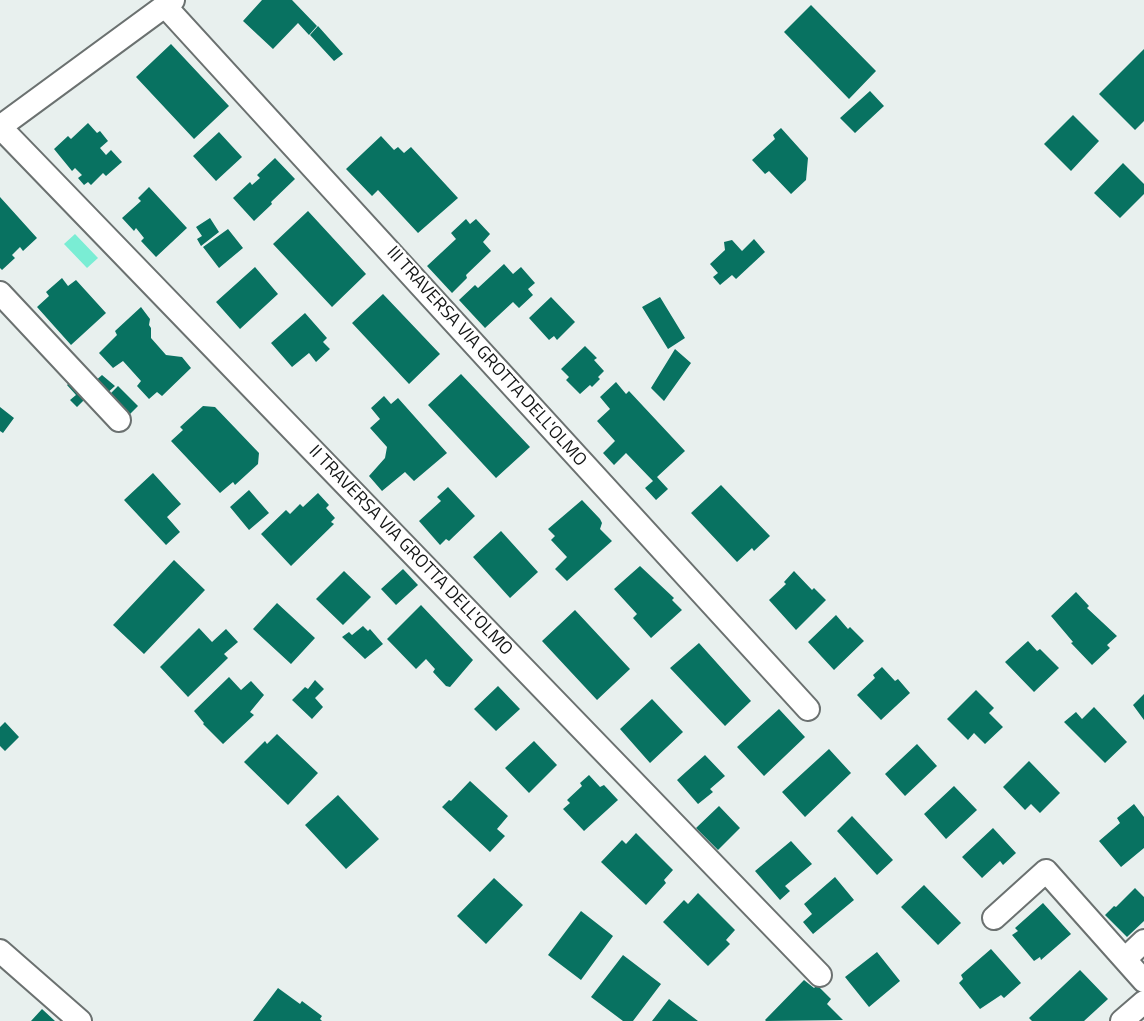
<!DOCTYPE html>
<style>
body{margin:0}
canvas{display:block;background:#e8f0ee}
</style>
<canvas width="1144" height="1021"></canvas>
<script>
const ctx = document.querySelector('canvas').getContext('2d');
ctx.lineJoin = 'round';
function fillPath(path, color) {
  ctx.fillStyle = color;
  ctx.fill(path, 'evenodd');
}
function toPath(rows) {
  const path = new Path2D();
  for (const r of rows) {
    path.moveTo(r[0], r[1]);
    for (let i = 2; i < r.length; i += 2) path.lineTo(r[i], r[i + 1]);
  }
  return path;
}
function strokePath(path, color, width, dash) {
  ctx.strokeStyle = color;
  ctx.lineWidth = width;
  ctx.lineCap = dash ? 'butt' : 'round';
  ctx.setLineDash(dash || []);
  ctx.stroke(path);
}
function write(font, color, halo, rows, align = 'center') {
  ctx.font = font + ' "Titillium Web",sans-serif';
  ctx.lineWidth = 5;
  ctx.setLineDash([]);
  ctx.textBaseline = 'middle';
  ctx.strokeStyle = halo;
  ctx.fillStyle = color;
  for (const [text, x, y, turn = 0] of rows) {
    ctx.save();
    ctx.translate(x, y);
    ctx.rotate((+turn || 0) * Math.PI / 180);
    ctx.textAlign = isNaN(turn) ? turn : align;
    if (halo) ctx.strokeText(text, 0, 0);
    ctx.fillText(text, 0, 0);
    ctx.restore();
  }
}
fillPath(toPath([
 [75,234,98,258,87,268,64,244]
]), '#7aedd4');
fillPath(toPath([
 [262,0,292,0,317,26,309,35,298,23,273,49,243,21],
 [811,5,876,71,849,99,784,32],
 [318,26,343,54,334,61,310,35],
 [171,44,229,106,194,139,136,77],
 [1144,49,1144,121,1135,130,1099,94],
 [870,91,884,106,855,133,840,118],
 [1073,115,1099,141,1071,171,1044,144],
 [88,123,97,133,100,131,108,141,100,148,106,155,111,150,122,162,106,176,103,173,91,185,88,182,84,185,78,178,82,175,75,168,72,171,54,149,68,136,71,139],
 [781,128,808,158,806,180,791,194,769,171,765,174,752,160,775,139,773,135],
 [219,132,242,157,216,181,193,156],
 [381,136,394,150,398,147,404,153,411,147,458,198,418,233,378,190,372,196,346,169],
 [275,158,295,179,271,202,272,204,254,221,233,198,250,182,252,185,260,178,257,175],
 [1123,163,1144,184,1144,194,1120,218,1094,193],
 [149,187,187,228,156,257,141,241,144,238,136,228,134,231,122,218,141,201,138,198],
 [0,197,37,238,23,251,20,247,12,255,15,258,2,270,0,268],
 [308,211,366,274,332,307,273,244],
 [210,218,219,232,201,246,197,239,202,236,196,227],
 [466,219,470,224,476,219,490,234,483,242,491,251,466,275,467,278,452,293,427,266,456,239,451,233],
 [228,229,243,248,219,268,203,247],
 [754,239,765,252,736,279,732,275,720,285,713,277,718,273,710,264,725,250,724,242,732,240,742,251],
 [504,264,513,274,521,267,535,283,528,289,533,295,519,308,513,302,485,328,459,300,475,285,478,288],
 [255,267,278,294,240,329,216,302],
 [62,278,68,286,76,280,106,313,71,345,37,307,49,296,46,292],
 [383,294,440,354,409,384,352,323],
 [551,297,575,322,557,340,554,336,549,340,529,318],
 [660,297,685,338,668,349,642,307],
 [141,307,150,319,149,325,151,328,151,338,166,355,182,357,191,368,162,396,157,392,149,399,137,386,141,381,123,361,113,368,99,353,117,335,115,331],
 [305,313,327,338,323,342,330,349,316,362,309,353,292,367,271,343],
 [585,346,597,358,594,360,604,371,598,377,600,379,592,387,590,385,580,394,566,380,569,377,561,369],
 [675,349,691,363,664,401,651,388],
 [461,374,530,447,496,478,428,405],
 [102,375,115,386,105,395,93,383],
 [72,380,88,396,77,407,70,400,76,395,67,385],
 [616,382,626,394,629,391,685,451,657,477,668,489,656,500,645,488,653,481,626,453,614,465,603,453,615,441,597,421,610,409,600,397],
 [118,386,138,406,127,417,107,397],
 [384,396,391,404,398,398,447,453,414,481,405,472,382,491,369,476,385,458,387,447,370,428,380,419,371,408],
 [203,406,215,407,259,453,258,464,235,485,233,482,220,493,171,441,183,430,180,427],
 [0,407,14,418,3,433,0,431],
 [153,473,181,504,167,517,180,532,166,545,124,500],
 [721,485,770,536,754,551,752,548,737,562,691,513],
 [448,487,475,516,449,541,446,539,440,545,419,521,441,501,437,497],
 [249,490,269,513,249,530,230,507],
 [318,493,329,505,326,508,335,518,331,522,334,524,291,566,261,534,286,510,290,514,300,504,303,507],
 [582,500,600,519,602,523,600,529,612,541,567,581,555,569,567,557,551,540,555,536,548,529],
 [501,531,538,572,510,598,473,557],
 [174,560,205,590,144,654,113,625],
 [640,566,674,598,672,600,682,610,651,638,633,618,637,614,614,589],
 [403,569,418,585,396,605,381,589],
 [344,571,371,597,343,625,316,599],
 [794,571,812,590,814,588,826,600,796,630,769,600,786,584,784,582],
 [1076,592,1089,606,1087,608,1117,636,1107,645,1110,648,1092,665,1071,643,1073,642,1051,616],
 [277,603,315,638,291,664,253,629],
 [421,605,473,660,450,687,446,686,433,672,435,669,426,659,416,669,387,639],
 [575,610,630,669,597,700,542,641],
 [836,615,848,629,850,627,864,641,834,670,808,642],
 [363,626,368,631,370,629,383,644,365,659,342,637,349,632,352,635],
 [199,628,212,642,226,629,238,642,224,654,228,658,188,697,160,667],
 [1028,641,1037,651,1040,649,1059,668,1034,692,1005,662],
 [699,643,751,701,725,726,670,668],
 [882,667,895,681,898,679,910,693,881,720,857,695,875,678,873,675],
 [229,677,241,690,251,681,264,695,250,712,254,715,223,744,203,724,204,723,194,711],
 [315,680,324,689,315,698,323,707,312,719,292,700,305,687,308,689],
 [498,686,520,709,496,731,474,709],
 [976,690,994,708,989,713,1003,727,985,744,974,733,968,740,947,719],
 [1144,694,1144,720,1133,705],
 [652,699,683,732,650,763,620,729],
 [1094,707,1127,742,1105,763,1064,722,1076,712,1082,719],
 [779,709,805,737,764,776,737,747],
 [5,722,19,737,5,751,0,746,0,727],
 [277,734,318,773,288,805,244,762,265,741,267,744],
 [534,741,557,765,529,793,505,768],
 [917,744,937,766,905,796,885,774],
 [829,749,851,773,805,817,782,792],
 [705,755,725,776,710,789,713,792,698,804,677,780],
 [1029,761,1060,793,1040,813,1031,804,1025,810,1003,787],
 [589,775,600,787,604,785,618,800,584,831,563,809,570,803,567,800,582,786,580,783],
 [470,781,508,816,497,829,505,836,490,852,442,807,449,800,451,801],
 [954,786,977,810,946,839,924,814],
 [338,795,379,839,346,869,305,825],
 [1134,804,1144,817,1144,848,1121,867,1099,841,1120,823,1117,818],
 [719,806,740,828,718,850,696,828],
 [852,816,893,860,877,875,837,831],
 [993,828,1016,853,1003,865,1000,861,982,878,962,857],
 [636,833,673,870,664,880,666,883,646,905,601,862,622,840,626,844],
 [791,841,812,864,785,886,790,891,780,900,755,871],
 [835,877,854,900,813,934,803,922,812,914,804,904],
 [494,878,523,905,486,944,457,916],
 [924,885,961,923,938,945,901,907],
 [1135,888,1144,897,1144,921,1127,937,1105,915,1114,906,1116,907],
 [698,893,735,930,726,940,730,944,708,966,663,922,684,900,688,904],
 [1043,903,1071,934,1041,960,1040,957,1034,961,1012,935,1018,931,1015,928],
 [581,911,613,936,581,980,548,955],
 [991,949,1021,983,1004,998,1001,995,980,1009,959,983,963,979,961,975],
 [877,952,900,981,869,1007,845,977],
 [623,955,661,984,633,1021,623,1021,591,997],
 [1080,970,1108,999,1084,1021,1032,1021,1029,1018],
 [804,980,814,988,817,985,831,999,827,1004,843,1020,766,1021,765,1020],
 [278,988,300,1004,302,1001,322,1016,320,1019,322,1021,253,1021],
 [669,999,698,1021,652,1021],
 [42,1009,55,1021,31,1021]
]), '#087261');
const minor = toPath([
 [165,6,808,709],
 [0,127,820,975],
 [0,127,173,0],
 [0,293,119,420],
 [994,918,1046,871,1144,981],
 [0,951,80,1021],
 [1125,959,1144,941],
 [1122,1021,1144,1002]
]);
strokePath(minor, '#6b7170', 26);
strokePath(minor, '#fff', 22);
write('18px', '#131515', '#fff', [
 ["III TRAVERSA VIA GROTTA DELL'OLMO",486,357,48],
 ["II TRAVERSA VIA GROTTA DELL'OLMO",410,551,46]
]);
</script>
